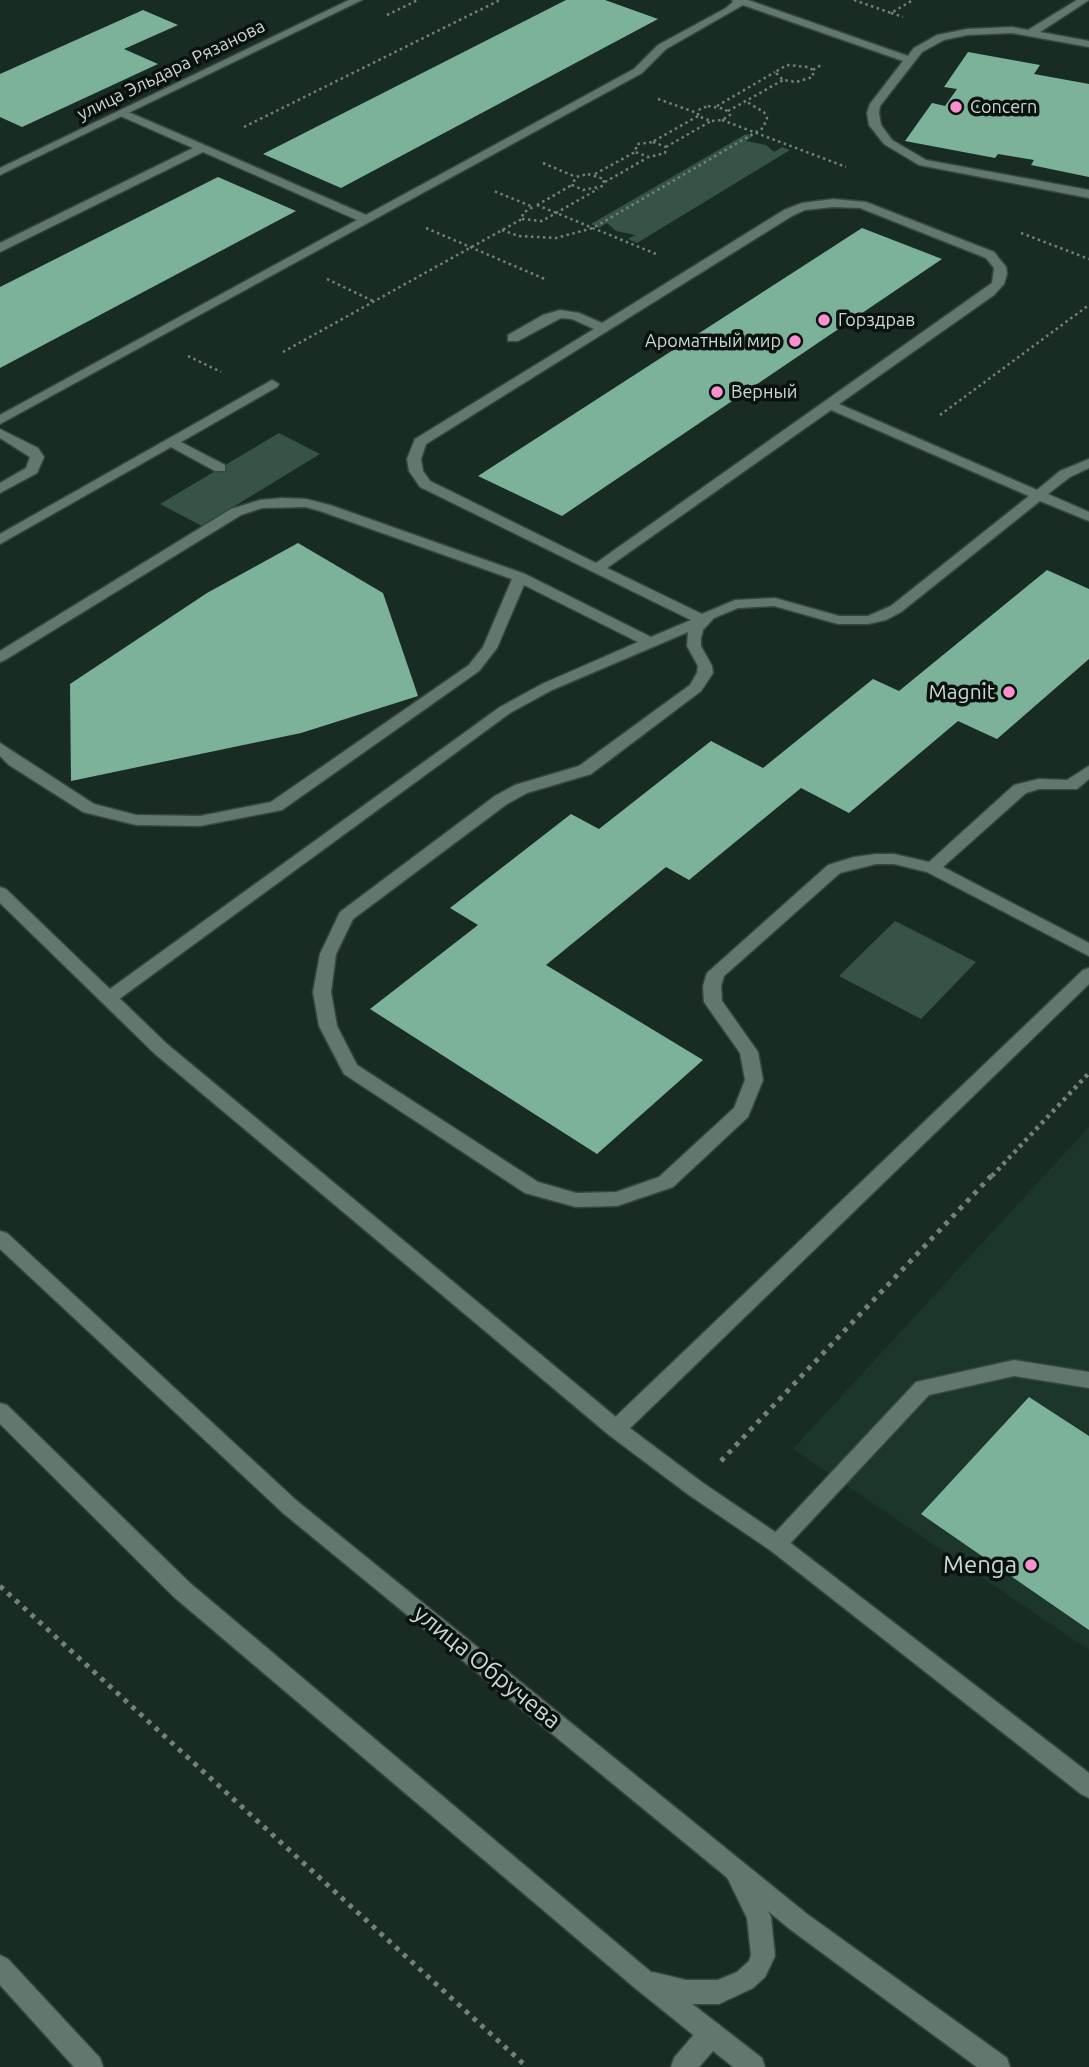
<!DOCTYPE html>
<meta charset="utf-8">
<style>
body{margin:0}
canvas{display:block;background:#192c24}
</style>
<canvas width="1089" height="2067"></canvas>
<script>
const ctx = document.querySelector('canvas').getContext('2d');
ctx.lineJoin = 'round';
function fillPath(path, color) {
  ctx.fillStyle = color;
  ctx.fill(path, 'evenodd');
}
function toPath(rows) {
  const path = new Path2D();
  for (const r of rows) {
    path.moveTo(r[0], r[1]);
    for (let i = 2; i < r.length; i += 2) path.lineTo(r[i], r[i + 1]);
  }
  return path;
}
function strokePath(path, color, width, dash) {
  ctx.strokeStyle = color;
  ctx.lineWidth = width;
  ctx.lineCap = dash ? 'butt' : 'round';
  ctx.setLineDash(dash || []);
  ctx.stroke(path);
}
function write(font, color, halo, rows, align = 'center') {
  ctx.font = font + ' Ubuntu,sans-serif';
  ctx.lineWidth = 7;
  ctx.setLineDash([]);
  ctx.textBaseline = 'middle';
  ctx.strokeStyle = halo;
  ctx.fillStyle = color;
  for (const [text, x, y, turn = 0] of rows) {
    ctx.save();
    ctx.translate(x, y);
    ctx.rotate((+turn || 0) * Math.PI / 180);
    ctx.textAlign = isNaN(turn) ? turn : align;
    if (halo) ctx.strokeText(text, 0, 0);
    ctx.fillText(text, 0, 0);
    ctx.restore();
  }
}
fillPath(toPath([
 [1089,1127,1089,1650,793,1449]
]), '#1c362b');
fillPath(toPath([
 [746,134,753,136,746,141,766,145,774,152,782,147,790,150,637,243,628,239,635,235,616,231,607,223,599,228,591,224],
 [279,433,320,454,202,526,160,504],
 [895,921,976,962,921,1019,839,976]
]), '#365346');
fillPath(toPath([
 [566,0,605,0,658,19,341,188,263,154],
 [143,10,178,25,124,49,158,64,22,127,0,117,0,74],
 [968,52,1040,65,1034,74,1089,84,1089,177,1031,165,1034,160,998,154,995,158,905,141,932,103,945,106,957,89,944,87],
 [218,177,296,211,0,368,0,287],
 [862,228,942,259,562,516,478,476],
 [298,543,383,593,418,696,301,733,71,781,70,684,207,593],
 [1047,570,1089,589,1089,659,997,739,958,721,849,813,801,788,689,880,666,867,546,965,703,1060,597,1154,370,1009,478,925,450,908,571,814,599,829,711,741,763,768,873,679,899,691],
 [1029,1397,1089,1436,1089,1630,921,1514]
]), '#7cb299');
const lane = toPath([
 [732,0,748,0,908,56,914,48,937,35,967,29,1012,27,1028,30,1077,0,1089,0,1040,32,1089,41,1089,47,1012,33,967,35,944,40,922,52,880,106,879,113,881,125,892,140,926,160,1089,190,1089,198,919,165,884,144,869,125,867,113,870,104,903,61,743,5,666,49,642,73,0,424,0,415,357,220,203,152,0,252,0,243,193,148,118,115,118,111,126,111,366,215,634,69,658,45,726,8,733,2,732,0],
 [833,199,866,202,994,252,1006,267,1007,274,1004,284,994,295,839,404,1037,490,1060,471,1089,459,1089,468,1070,477,1048,494,1089,512,1089,521,1040,501,901,612,886,620,868,624,838,624,774,606,738,608,714,618,703,630,701,638,701,646,712,666,713,673,701,691,591,774,527,793,507,804,353,919,336,954,331,992,337,1026,357,1065,538,1182,576,1193,616,1192,659,1177,734,1108,745,1080,740,1053,704,1002,703,986,707,973,828,865,854,857,876,854,894,854,929,862,1014,785,1039,779,1067,780,1089,766,1089,779,1077,789,1039,789,1026,793,943,867,1089,943,1089,956,927,872,894,864,876,864,840,873,724,976,721,986,722,1001,758,1052,763,1080,748,1117,673,1187,617,1206,576,1207,525,1193,344,1074,319,1026,313,992,320,954,340,912,495,796,515,785,579,766,690,685,697,673,698,666,687,646,688,632,552,690,510,713,115,1002,103,1002,100,998,103,994,500,707,542,684,638,642,524,585,497,648,479,671,282,810,200,826,136,825,83,812,9,765,0,756,0,743,94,804,136,815,200,816,271,802,469,665,483,647,512,579,320,511,306,507,262,508,241,515,5,660,0,662,0,651,231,509,260,500,282,498,306,499,330,505,525,574,651,637,691,620,420,487,409,471,407,459,415,439,594,329,572,319,561,318,518,341,508,341,508,335,543,315,560,310,579,313,602,323,784,210,802,203,833,199],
 [833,207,860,208,986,258,994,268,992,283,596,563,430,481,423,471,421,459,426,444,792,216,805,210,833,207],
 [831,410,1029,496,891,606,868,616,839,616,775,598,735,600,702,614,607,568,831,410],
 [272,380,279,384,277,387,181,442,225,465,225,471,215,471,171,447,0,544,0,534,272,380],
 [0,429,38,448,44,457,37,473,0,493,0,483,26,468,30,457,0,438,0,429],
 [1089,968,1089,984,623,1435,616,1437,609,1435,606,1429,609,1423,1083,970,1089,968],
 [1014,1360,1089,1372,1089,1388,1014,1376,929,1395,784,1550,777,1553,770,1550,767,1544,770,1538,916,1382,1014,1360],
 [0,1955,8,1959,100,2058,103,2067,74,2067,0,1985,0,1955],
 [711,2022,720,2025,723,2034,720,2043,699,2067,671,2067,674,2058,702,2025,711,2022]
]);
const street = toPath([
 [349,0,362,0,0,175,0,168,349,0],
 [0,887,6,889,167,1044,623,1423,703,1483,784,1538,1089,1773,1089,1798,1081,1794,770,1550,689,1495,609,1435,155,1054,0,903,0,887],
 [739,1866,747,1869,771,1917,775,1956,765,1977,753,1988,719,2004,686,2004,645,1992,641,1984,645,1976,653,1972,686,1980,718,1980,737,1972,749,1961,751,1955,747,1918,727,1877,731,1869,739,1866]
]);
const secondary = toPath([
 [0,1231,7,1233,297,1501,807,1914,1007,2058,1010,2067,977,2067,791,1930,283,1513,0,1249,0,1231],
 [0,1403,7,1405,190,1583,651,1972,762,2058,765,2067,733,2067,635,1988,174,1597,0,1424,0,1403]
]);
strokePath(lane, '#374740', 3);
strokePath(street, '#374740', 3);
strokePath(secondary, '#374740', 3);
strokePath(toPath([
 [854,0,891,13,913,0],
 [891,13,903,17],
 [387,15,418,0],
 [787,65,808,67,813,70,813,77,796,82,783,80,775,72,787,65],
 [813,70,821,65],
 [658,99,697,113],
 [708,106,725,109,730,115,722,120,711,121,698,116,698,110,708,106],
 [717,106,775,72],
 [728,111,783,80],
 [722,120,846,167],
 [244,127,500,0],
 [654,141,698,116],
 [653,142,666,147,665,153,649,157,635,152,637,144,653,142],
 [666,147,711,121],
 [543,163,576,177],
 [588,174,604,179,603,186,583,190,572,185,576,177,588,174],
 [595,174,635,152],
 [605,182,647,158],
 [537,205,656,254],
 [537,205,572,185],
 [522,219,542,221,598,189],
 [426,228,547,280],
 [502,230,519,236,556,238,593,228,763,128,767,118,764,112,745,101],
 [1021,233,1089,259],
 [327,279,373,301],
 [283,352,522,219,523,213,533,207,494,191],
 [188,356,221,372],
 [940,415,1089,305]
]), '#72827b', 2.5, [2.5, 3.5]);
strokePath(toPath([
 [992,1176,1089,1073]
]), '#72827b', 4.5, [3.5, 4.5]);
strokePath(toPath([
 [721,1461,993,1174],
 [0,1586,527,2067]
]), '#72827b', 5, [4.5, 6]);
fillPath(lane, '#62776d');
fillPath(street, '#62776d');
fillPath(secondary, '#62776d');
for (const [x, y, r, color] of [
 [956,107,7,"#f890cd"],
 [824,320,7,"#f890cd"],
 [795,341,7,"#f890cd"],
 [717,392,7,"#f890cd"],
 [1009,692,7,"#f890cd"],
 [1031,1565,7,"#f890cd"]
]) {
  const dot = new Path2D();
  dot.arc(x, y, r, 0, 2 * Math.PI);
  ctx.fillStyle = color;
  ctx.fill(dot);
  strokePath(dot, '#0a120f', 2.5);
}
write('18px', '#ccd8d2', '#0a120f', [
 ["улица Эльдара Рязанова",171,70,-26]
]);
write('18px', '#ccd8d2', '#0a120f', [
 ["Concern",970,107],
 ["Горздрав",838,320],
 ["Ароматный мир",781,341,"right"],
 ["Верный",731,392]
], 'left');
write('21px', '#ccd8d2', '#0a120f', [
 ["Magnit",995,692]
], 'right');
write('24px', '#ccd8d2', '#0a120f', [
 ["Menga",1017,1565]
], 'right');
write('24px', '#ccd8d2', '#0a120f', [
 ["улица Обручева",487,1667,39]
]);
</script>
